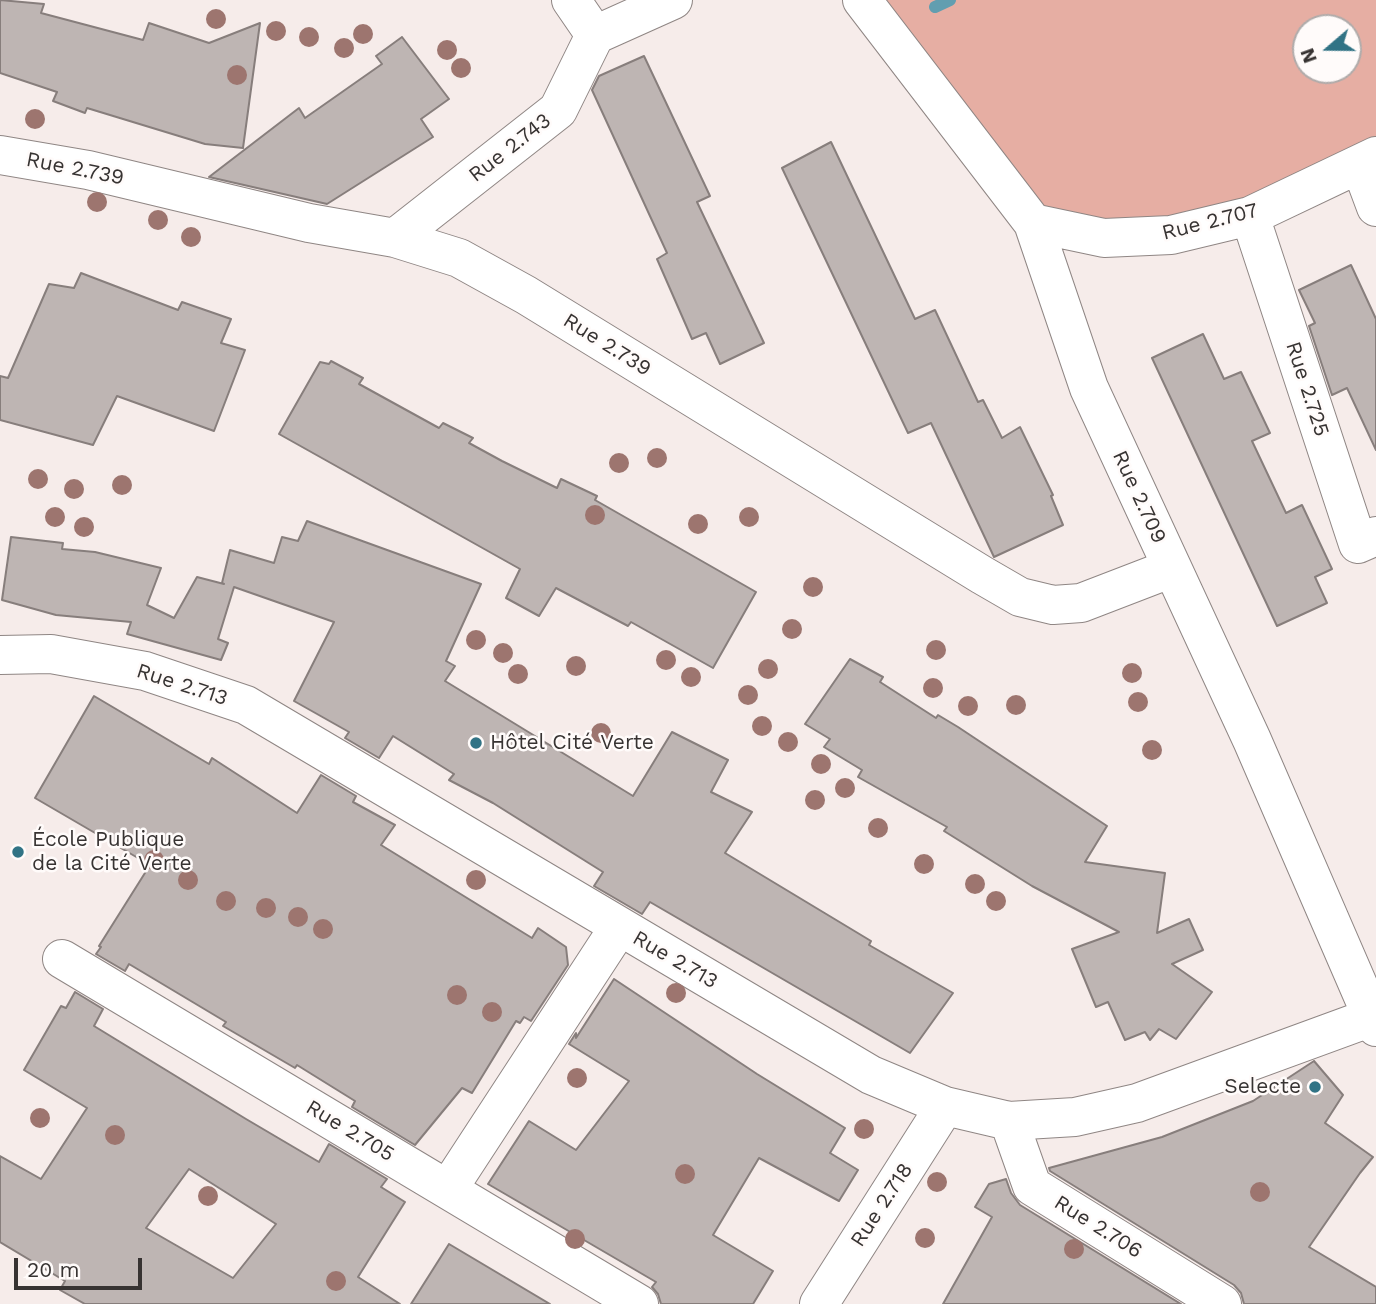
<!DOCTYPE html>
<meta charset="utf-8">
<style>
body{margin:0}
#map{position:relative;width:1376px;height:1304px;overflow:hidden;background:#f6ecea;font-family:"Work Sans",sans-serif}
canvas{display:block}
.north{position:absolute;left:1292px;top:14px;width:70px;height:70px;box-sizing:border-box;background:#fffbfa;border:2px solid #afabaa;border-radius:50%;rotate:250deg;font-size:19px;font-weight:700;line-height:28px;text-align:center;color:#373332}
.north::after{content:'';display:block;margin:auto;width:24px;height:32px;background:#317385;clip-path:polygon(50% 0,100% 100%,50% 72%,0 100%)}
.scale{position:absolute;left:14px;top:1258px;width:128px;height:32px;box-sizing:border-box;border:4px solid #373332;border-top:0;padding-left:9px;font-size:21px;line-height:24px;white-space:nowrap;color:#373332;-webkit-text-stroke:5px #fffbfa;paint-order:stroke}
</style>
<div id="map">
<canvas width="1376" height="1304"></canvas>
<div class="north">N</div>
<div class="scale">20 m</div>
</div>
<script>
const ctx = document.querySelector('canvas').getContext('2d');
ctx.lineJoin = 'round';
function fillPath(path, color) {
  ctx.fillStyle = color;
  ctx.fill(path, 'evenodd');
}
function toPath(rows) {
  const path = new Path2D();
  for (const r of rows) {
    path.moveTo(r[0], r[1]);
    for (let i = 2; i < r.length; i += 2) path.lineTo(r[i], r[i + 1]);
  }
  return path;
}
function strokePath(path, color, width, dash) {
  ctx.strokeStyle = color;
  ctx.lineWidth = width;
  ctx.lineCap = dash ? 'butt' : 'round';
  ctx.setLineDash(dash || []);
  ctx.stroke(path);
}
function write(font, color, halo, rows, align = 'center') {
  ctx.font = font + ' "Work Sans",sans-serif';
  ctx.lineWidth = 5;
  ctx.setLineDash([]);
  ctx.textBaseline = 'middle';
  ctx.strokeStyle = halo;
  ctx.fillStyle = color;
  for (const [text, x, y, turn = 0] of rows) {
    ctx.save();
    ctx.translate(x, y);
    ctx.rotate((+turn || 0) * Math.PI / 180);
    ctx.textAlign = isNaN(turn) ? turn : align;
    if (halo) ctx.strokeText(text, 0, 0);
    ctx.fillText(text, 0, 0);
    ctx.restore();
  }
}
fillPath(toPath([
 [862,0,1376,0,1376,156,1250,216,1033,223],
 [1306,28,1348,28,1348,70,1306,70]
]), '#e6aea3');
strokePath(toPath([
 [935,7,950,0]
]), '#629eb0', 12);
const building = toPath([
 [0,0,44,4,41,13,143,40,149,23,209,43,260,23,243,148,205,144,87,108,85,113,53,101,57,92,0,73,0,0],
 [402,37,449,99,421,119,433,137,327,204,209,177,299,108,305,118,382,64,376,56,402,37],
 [644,56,710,196,697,202,764,343,720,364,706,333,692,339,657,259,667,253,592,90,599,76,644,56],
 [831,142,915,319,935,310,978,402,983,400,1002,438,1020,427,1053,495,1051,496,1063,525,994,557,931,423,908,433,782,168,831,142],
 [1351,265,1376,319,1376,450,1347,388,1332,395,1309,326,1315,323,1299,290,1351,265],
 [81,273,178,310,182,302,231,319,221,343,245,350,214,431,117,396,93,445,0,420,0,376,8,378,49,284,74,288,81,273],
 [1203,334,1224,379,1241,372,1270,433,1252,441,1286,513,1302,505,1332,569,1315,577,1327,603,1277,626,1152,358,1203,334],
 [331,361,363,378,359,384,439,428,443,423,473,438,469,443,502,461,557,488,561,479,597,496,595,500,756,592,713,668,631,622,628,626,556,588,539,616,506,598,520,569,279,434,320,362,329,364,331,361],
 [307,521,481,584,446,661,455,666,445,681,633,796,672,732,728,760,711,792,752,812,725,853,871,941,869,945,953,993,910,1053,650,902,642,914,594,886,603,872,493,803,449,780,454,774,393,736,379,758,345,738,349,732,294,701,334,622,234,587,218,639,228,643,221,660,127,634,131,622,56,615,2,600,11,537,63,543,62,549,95,552,161,568,147,605,174,618,197,577,224,584,222,583,230,550,274,563,282,537,298,541,307,521],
 [850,659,883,677,880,682,936,718,938,715,958,727,1107,826,1085,862,1165,873,1157,933,1189,919,1203,950,1172,964,1212,992,1176,1039,1159,1029,1150,1040,1145,1032,1125,1040,1108,1002,1096,1007,1072,949,1119,932,1032,886,944,831,947,827,858,777,862,770,824,747,830,739,805,724,850,659],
 [94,696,209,764,212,758,297,813,321,775,356,796,353,802,395,825,381,845,532,938,538,928,566,947,568,965,531,1021,524,1017,520,1023,516,1021,472,1093,462,1088,415,1145,352,1107,355,1101,297,1065,295,1068,223,1026,226,1022,129,964,125,971,96,954,101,947,99,946,150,865,35,798,94,696],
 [614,979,757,1074,845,1128,830,1153,858,1170,839,1201,759,1158,713,1235,773,1271,753,1304,661,1304,658,1294,652,1287,656,1282,488,1184,529,1121,576,1150,629,1081,569,1044,576,1033,576,1038,614,979],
 [75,992,103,1009,94,1026,246,1119,319,1162,329,1144,387,1179,381,1187,405,1202,358,1277,400,1304,85,1304,60,1290,65,1281,0,1242,0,1156,41,1179,87,1108,24,1070,61,1006,66,1008,75,992],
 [189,1169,276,1224,233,1278,146,1228,189,1169],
 [1314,1061,1343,1095,1325,1123,1373,1157,1360,1173,1309,1247,1376,1287,1376,1304,1244,1304,1241,1293,1234,1285,1050,1171,1049,1168,1162,1137,1253,1101,1314,1061],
 [1006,1179,1011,1193,1020,1205,1181,1304,943,1304,992,1217,975,1207,989,1184,1006,1179],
 [449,1244,550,1304,411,1304,449,1244]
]);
fillPath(building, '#beb5b3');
strokePath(building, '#877e7c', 2);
const minor = toPath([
 [571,0,595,35],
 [862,0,1033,223,1089,388,1252,740,1372,1017,1376,1019],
 [0,155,88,170,309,223,395,238,459,258,526,295,982,575,1020,597,1053,605,1081,603,1172,568],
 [1360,164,1376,207],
 [1250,216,1358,544,1376,536],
 [1033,223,1104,238,1171,235,1250,216,1376,156],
 [395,238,558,110,595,35,673,0],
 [0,655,51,654,145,671,246,705,871,1075,945,1106,1009,1121,1075,1117,1137,1103,1372,1017,1376,1027],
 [62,959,639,1304],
 [1009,1121,1032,1186,1222,1304],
 [448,1189,619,927],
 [819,1304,945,1106]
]);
strokePath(minor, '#8f8684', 40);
strokePath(minor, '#fff', 38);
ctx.fillStyle = '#9d756f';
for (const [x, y] of [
 [216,19],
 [276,31],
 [363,34],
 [309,37],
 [344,48],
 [447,50],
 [461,68],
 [237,75],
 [35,119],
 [97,202],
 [158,220],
 [191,237],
 [657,458],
 [619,463],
 [38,479],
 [122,485],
 [74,489],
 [595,515],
 [55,517],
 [749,517],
 [698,524],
 [84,527],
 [813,587],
 [792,629],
 [476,640],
 [936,650],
 [503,653],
 [666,660],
 [576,666],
 [768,669],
 [1132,673],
 [518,674],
 [691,677],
 [933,688],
 [748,695],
 [1138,702],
 [1016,705],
 [968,706],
 [762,726],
 [601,733],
 [788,742],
 [1152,750],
 [821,764],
 [845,788],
 [815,800],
 [878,828],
 [154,860],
 [924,864],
 [188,880],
 [476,880],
 [975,884],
 [226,901],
 [996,901],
 [266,908],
 [298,917],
 [323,929],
 [676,993],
 [457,995],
 [492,1012],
 [577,1078],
 [40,1118],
 [864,1129],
 [115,1135],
 [685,1174],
 [937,1182],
 [1260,1192],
 [208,1196],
 [925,1238],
 [575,1239],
 [1074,1249],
 [336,1281]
]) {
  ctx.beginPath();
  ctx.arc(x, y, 10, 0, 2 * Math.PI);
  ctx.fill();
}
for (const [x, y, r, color] of [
 [476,743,7,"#317385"],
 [18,852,7,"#317385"],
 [1315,1087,7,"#317385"]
]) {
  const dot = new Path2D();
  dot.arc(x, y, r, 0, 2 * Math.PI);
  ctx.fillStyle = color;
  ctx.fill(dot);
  strokePath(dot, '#fffbfa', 2.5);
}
write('21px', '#373332', '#fffbfa', [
 ["Rue 2.743",510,148,-38],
 ["Rue 2.739",75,169,11],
 ["Rue 2.707",1210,222,-14],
 ["Rue 2.739",607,345,32],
 ["Rue 2.725",1307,389,72],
 ["Rue 2.709",1139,497,65],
 ["Rue 2.713",182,685,18],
 ["Rue 2.713",675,960,30],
 ["Rue 2.705",350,1131,31],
 ["Rue 2.718",882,1205,-57],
 ["Rue 2.706",1098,1227,32]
]);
write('21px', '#373332', '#fffbfa', [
 ["Hôtel Cité Verte",490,743],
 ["École Publique",32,840],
 ["de la Cité Verte",32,864],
 ["Selecte",1301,1087,"right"]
], 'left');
</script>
